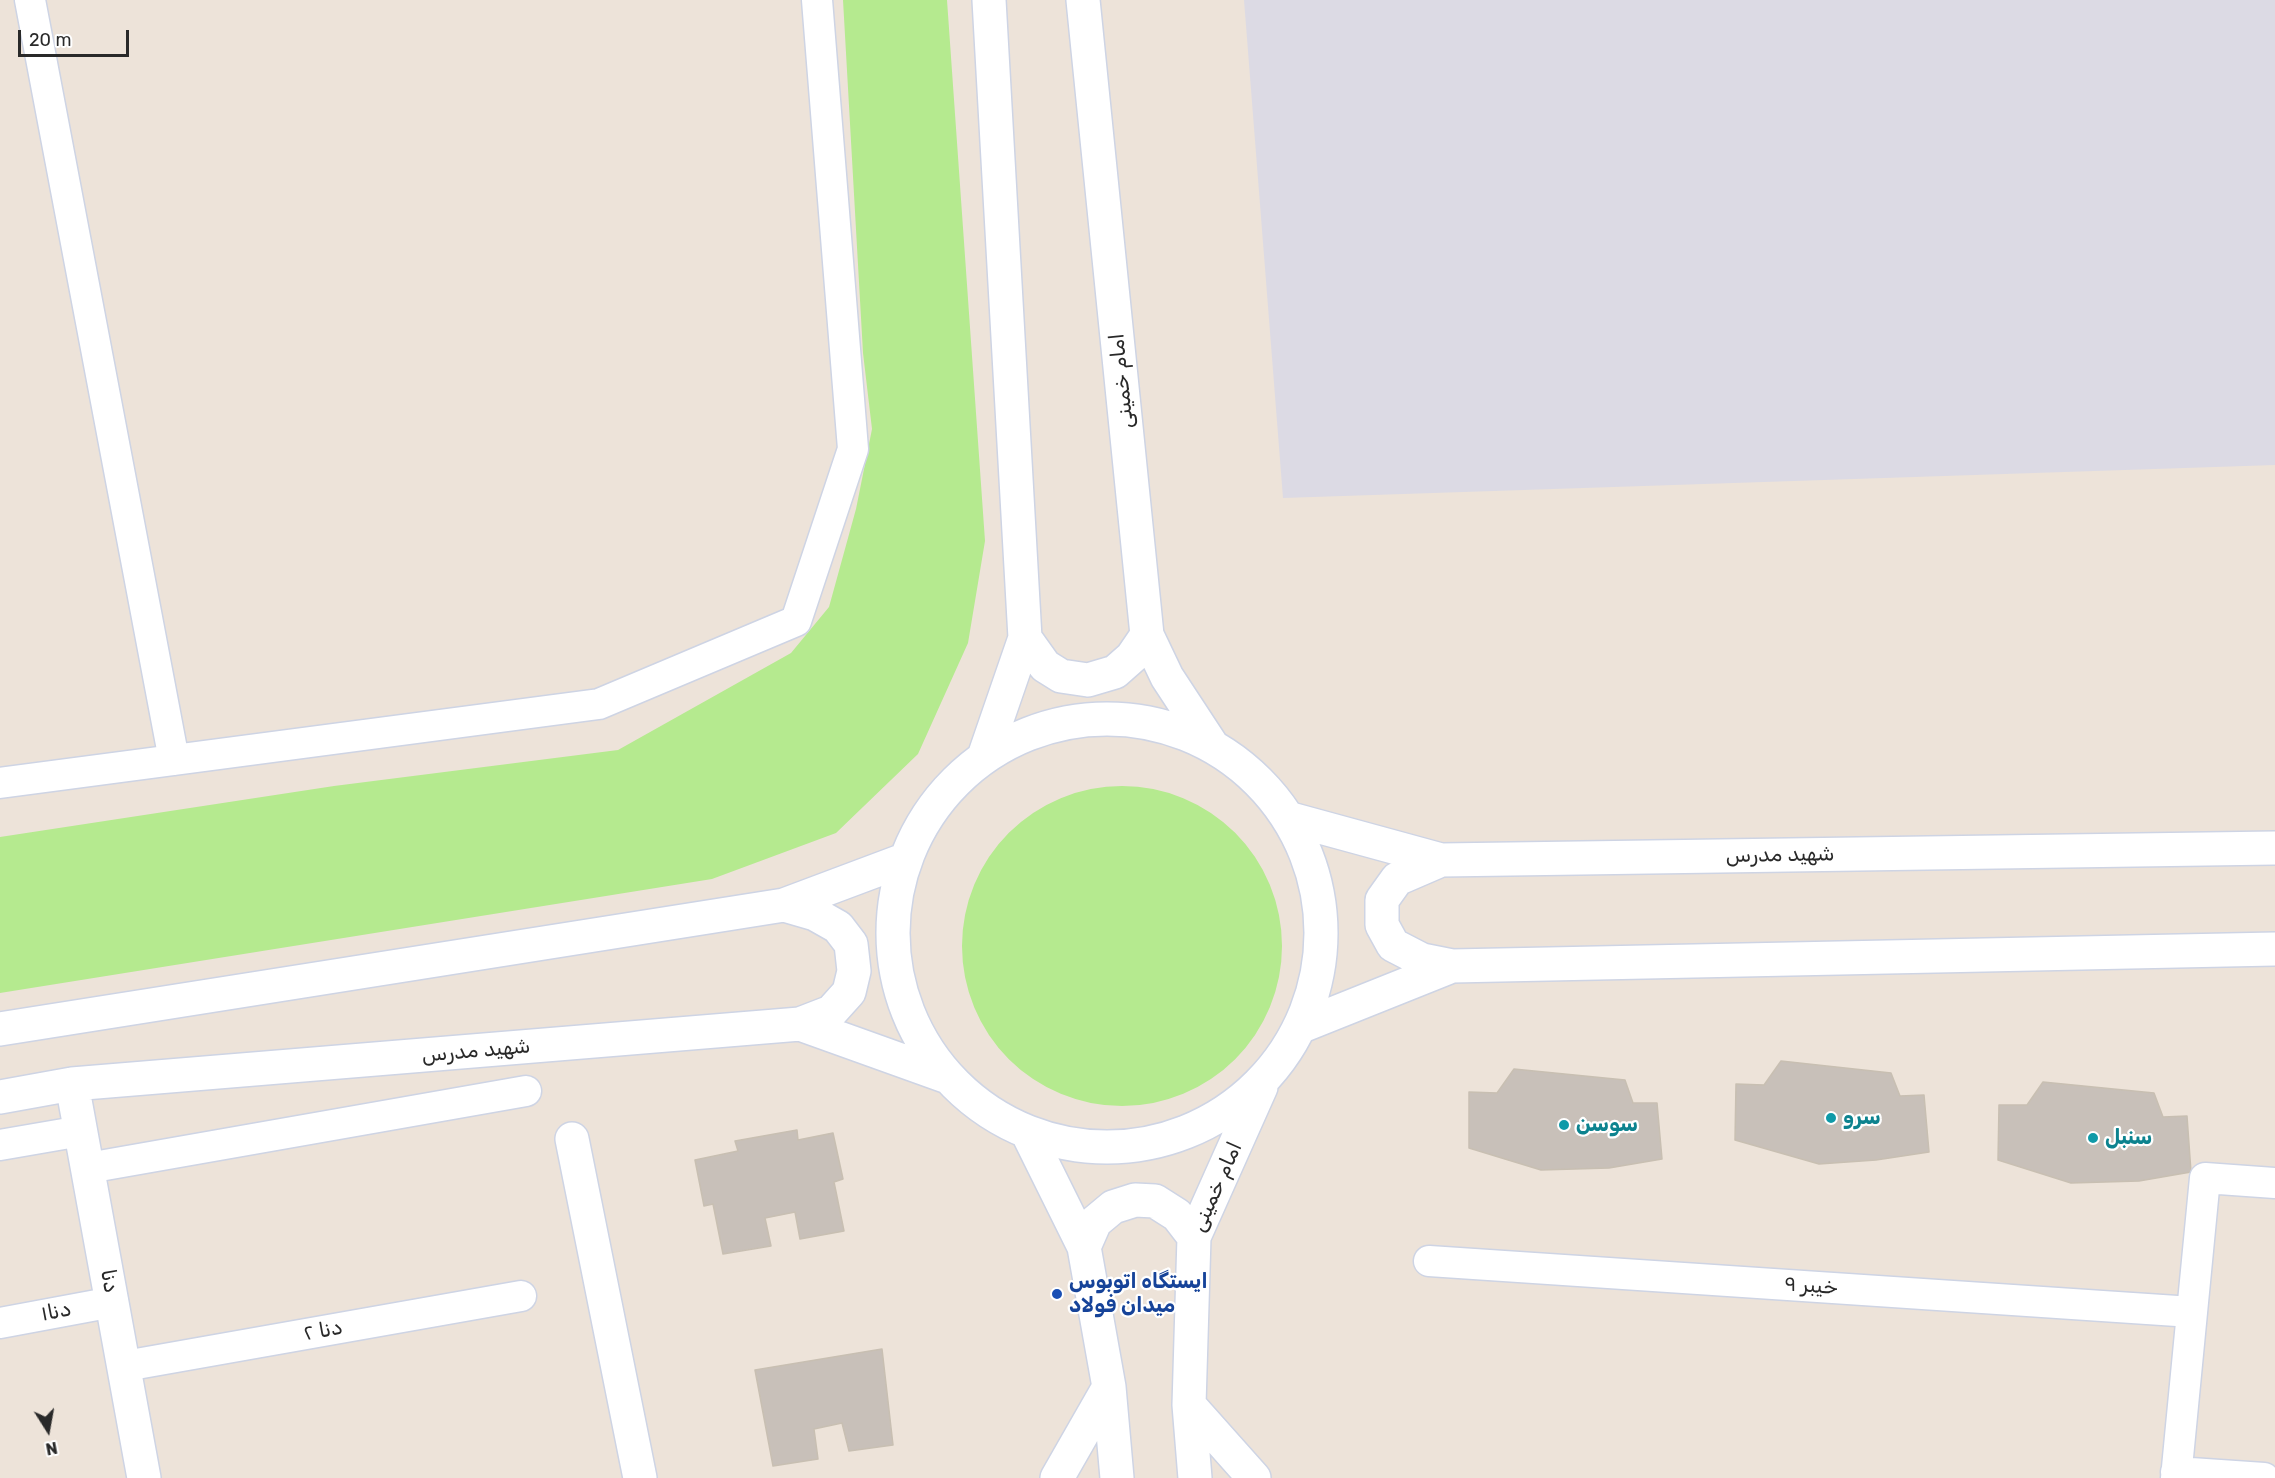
<!DOCTYPE html>
<meta charset="utf-8">
<style>
body{margin:0}
#map{position:relative;width:2275px;height:1478px;overflow:hidden;background:#ede3d9;font-family:Rubik,sans-serif}
canvas{display:block}
.north{position:absolute;left:18px;top:1400px;width:60px;height:60px;-webkit-text-stroke:4px #fff;paint-order:stroke;rotate:169deg;font-size:16px;font-weight:700;line-height:24px;text-align:center;color:#292929}
.north::after{content:'';display:block;margin:auto;width:21px;height:27px;background:#292929;clip-path:polygon(50% 0,100% 100%,50% 72%,0 100%)}
.scale{position:absolute;left:18px;top:30px;width:111px;height:27px;box-sizing:border-box;border:3px solid #292929;border-top:0;padding-left:8px;font-size:18px;line-height:21px;white-space:nowrap;color:#292929;-webkit-text-stroke:4px #fff;paint-order:stroke}
</style>
<div id="map">
<canvas width="2275" height="1478"></canvas>
<div class="north">N</div>
<div class="scale">20 m</div>
</div>
<script>
const ctx = document.querySelector('canvas').getContext('2d');
ctx.lineJoin = 'round';
function fillPath(path, color) {
  ctx.fillStyle = color;
  ctx.fill(path, 'evenodd');
}
function toPath(rows) {
  const path = new Path2D();
  for (const r of rows) {
    if (r.length === 3) {
      path.moveTo(r[0] + r[2], r[1]);
      path.arc(r[0], r[1], r[2], 0, 2 * Math.PI);
      continue;
    }
    path.moveTo(r[0], r[1]);
    for (let i = 2; i < r.length; i += 2) path.lineTo(r[i], r[i + 1]);
  }
  return path;
}
function strokePath(path, color, width, dash) {
  ctx.strokeStyle = color;
  ctx.lineWidth = width;
  ctx.lineCap = dash ? 'butt' : 'round';
  ctx.setLineDash(dash || []);
  ctx.stroke(path);
}
function write(font, color, halo, rows, align = 'center') {
  ctx.font = font + ' Rubik,"Noto Sans Arabic",sans-serif';
  ctx.lineWidth = 4.5;
  ctx.setLineDash([]);
  ctx.textBaseline = 'middle';
  ctx.strokeStyle = halo;
  ctx.fillStyle = color;
  for (const [text, x, y, turn = 0] of rows) {
    ctx.save();
    ctx.translate(x, y);
    ctx.rotate((+turn || 0) * Math.PI / 180);
    ctx.textAlign = isNaN(turn) ? turn : align;
    if (halo) ctx.strokeText(text, 0, 0);
    ctx.fillText(text, 0, 0);
    ctx.restore();
  }
}
fillPath(toPath([
 [1244,0,2275,0,2275,465,1283,498]
]), '#dcdae4');
fillPath(toPath([
 [843,0,947,0,985,541,968,643,918,754,836,833,712,879,0,993,0,837,334,786,618,750,791,653,829,607,856,509,872,429,863,353],
 [1122,946,160]
]), '#b5ea8f');
const building = toPath([
 [1781,1061,1891,1073,1900,1096,1924,1095,1929,1152,1876,1160,1819,1164,1735,1140,1736,1084,1764,1085,1781,1061],
 [1514,1069,1625,1080,1633,1103,1657,1103,1662,1159,1609,1168,1541,1170,1469,1148,1469,1092,1497,1093,1514,1069],
 [2043,1082,2154,1093,2163,1117,2187,1116,2191,1172,2139,1181,2071,1183,1998,1160,1999,1105,2027,1105,2043,1082],
 [797,1130,798,1140,833,1133,843,1179,834,1182,844,1231,800,1239,795,1212,765,1218,771,1246,723,1254,713,1204,704,1206,695,1160,738,1151,735,1141,797,1130],
 [882,1349,893,1445,849,1451,842,1423,814,1429,818,1459,773,1466,755,1370,882,1349]
]);
fillPath(building, '#c8c0b9');
strokePath(building, '#c8bfb2', 1.5);
const street = toPath([
 [30,0,174,760],
 [0,783,599,704,796,621,853,449,817,0],
 [0,1145,81,1131],
 [88,1168,526,1091],
 [1429,1261,2192,1312],
 [0,1323,113,1302],
 [125,1366,521,1296],
 [2176,1472,2264,1478],
 [2176,1478,2205,1178,2275,1183]
]);
const secondary = toPath([
 [1083,0,1147,635,1167,677,1211,744],
 [1025,638,1045,666,1061,676,1088,680,1115,672,1132,657,1147,635],
 [1107,933,214],
 [985,754,1025,638,989,0],
 [1291,819,1441,860,2275,848],
 [1441,860,1397,879,1382,900,1382,925,1393,945,1422,960,1452,966],
 [784,905,815,914,838,927,851,944,854,971,849,992,831,1012,800,1024],
 [1302,1026,1452,966,2275,949],
 [0,1029,784,905,904,860],
 [72,1084,144,1478],
 [0,1097,72,1084,800,1024,945,1076],
 [1028,1134,1084,1247,1109,1387,1117,1478],
 [572,1139,640,1478],
 [1084,1247,1095,1222,1113,1207,1135,1200,1155,1201,1177,1215,1194,1237],
 [1189,1405,1254,1478],
 [1057,1478,1109,1387],
 [1195,1478,1189,1405,1194,1237,1261,1087]
]);
strokePath(street, '#ced4e4', 33);
strokePath(secondary, '#ced4e4', 36);
strokePath(street, '#fff', 30);
strokePath(secondary, '#fff', 33);
for (const [x, y, r, color] of [
 [1831,1118,6,"#0f9aa8"],
 [1564,1125,6,"#0f9aa8"],
 [2093,1138,6,"#0f9aa8"],
 [1057,1294,6,"#1a4fb4"]
]) {
  const dot = new Path2D();
  dot.arc(x, y, r, 0, 2 * Math.PI);
  ctx.fillStyle = color;
  ctx.fill(dot);
  strokePath(dot, '#fff', 2);
}
write('21px', '#292929', '#fff', [
 ["امام خمینی",1122,381,-96],
 ["شهید مدرس",1780,855,-1],
 ["شهید مدرس",476,1051,-5],
 ["امام خمینی",1217,1187,-66],
 ["دنا",109,1281,80],
 ["خیبر ۹",1811,1286,4],
 ["دنا۱",56,1312,-11],
 ["دنا ۲",323,1331,-10]
]);
write('bold 21px', '#0d838f', '#fff', [
 ["سرو",1843,1118],
 ["سوسن",1576,1125],
 ["سنبل",2105,1138]
], 'left');
write('bold 21px', '#164399', '#fff', [
 ["ایستگاه اتوبوس",1069,1282],
 ["میدان فولاد",1069,1306]
], 'left');
</script>
